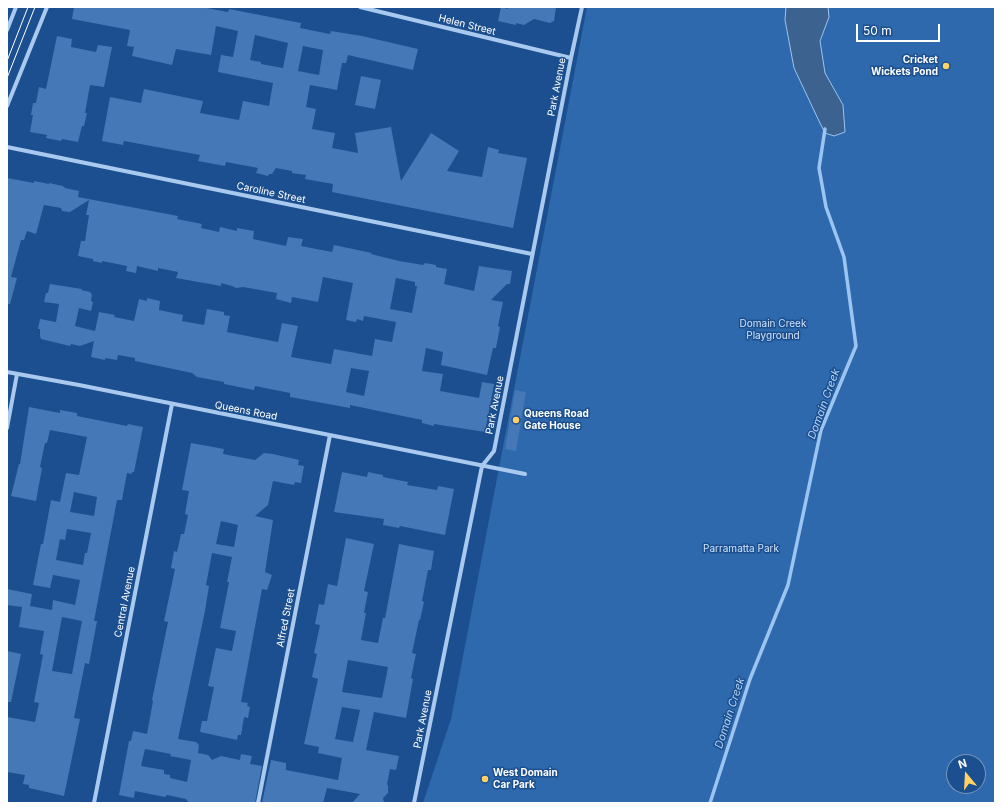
<!DOCTYPE html>
<style>
body{margin:0}
#map{position:relative;width:1002px;height:810px;overflow:hidden;background:#1b4f8f;font-family:Inter,sans-serif}
canvas{display:block}
.frame{position:absolute;inset:0;border:8px solid #fff;pointer-events:none}
.north{position:absolute;left:946px;top:754px;width:40px;height:40px;box-sizing:border-box;background:#1b4f8f;border:1px solid #7695bc;border-radius:50%;rotate:342deg;font-size:11px;font-weight:700;line-height:16px;text-align:center;color:#fff}
.north::after{content:'';display:block;margin:auto;width:14px;height:18px;background:#ffd166;clip-path:polygon(50% 0,100% 100%,50% 72%,0 100%)}
.scale{position:absolute;left:856px;top:24px;width:84px;height:18px;box-sizing:border-box;border:2px solid #fff;border-top:0;padding-left:5px;font-size:12px;line-height:14px;white-space:nowrap;color:#fff;-webkit-text-stroke:3px #1b4f8f;paint-order:stroke}
</style>
<div id="map">
<canvas width="1002" height="810"></canvas>
<div class="frame"></div>
<div class="north">N</div>
<div class="scale">50 m</div>
</div>
<script>
const ctx = document.querySelector('canvas').getContext('2d');
ctx.lineJoin = 'round';
function fillPath(path, color) {
  ctx.fillStyle = color;
  ctx.fill(path, 'evenodd');
}
function toPath(rows) {
  const path = new Path2D();
  for (const r of rows) {
    path.moveTo(r[0], r[1]);
    for (let i = 2; i < r.length; i += 2) path.lineTo(r[i], r[i + 1]);
  }
  return path;
}
function strokePath(path, color, width, dash) {
  ctx.strokeStyle = color;
  ctx.lineWidth = width;
  ctx.lineCap = dash ? 'butt' : 'round';
  ctx.setLineDash(dash || []);
  ctx.stroke(path);
}
function write(font, color, halo, rows, align = 'center') {
  ctx.font = font + ' Inter,sans-serif';
  ctx.lineWidth = 3;
  ctx.setLineDash([]);
  ctx.textBaseline = 'middle';
  ctx.strokeStyle = halo;
  ctx.fillStyle = color;
  for (const [text, x, y, turn = 0] of rows) {
    ctx.save();
    ctx.translate(x, y);
    ctx.rotate((+turn || 0) * Math.PI / 180);
    ctx.textAlign = isNaN(turn) ? turn : align;
    if (halo) ctx.strokeText(text, 0, 0);
    ctx.fillText(text, 0, 0);
    ctx.restore();
  }
}
fillPath(toPath([
 [587,7,995,7,995,803,423,803,451,719],
 [954,762,978,762,978,786,954,786]
]), '#2e69ad');
const water = toPath([
 [786,7,828,7,829,17,820,41,825,73,843,105,845,132,834,136,825,133,819,121,794,68,785,20,786,7]
]);
fillPath(water, '#3c6290');
strokePath(water, '#9cc4f0', 1);
strokePath(toPath([
 [710,803,750,679,788,585,821,430,856,346,844,257,826,207,819,168,825,129]
]), '#9cc4f0', 3.5);
fillPath(toPath([
 [74,7,201,7,228,12,229,9,301,23,300,28,330,34,331,31,362,36,418,49,413,70,348,55,346,63,342,63,337,90,310,85,306,107,316,109,312,129,335,133,332,148,358,153,355,133,391,127,401,181,431,133,459,151,447,171,482,177,488,147,499,150,498,153,527,158,513,228,332,192,333,184,305,179,306,175,292,173,292,171,276,168,272,174,269,174,268,176,256,173,258,168,226,162,225,166,198,161,200,155,124,141,123,145,102,141,110,97,141,103,144,89,203,101,200,113,239,120,243,101,269,106,273,83,218,72,221,55,233,57,238,31,216,26,211,55,176,49,172,65,132,56,134,47,127,46,130,30,72,19],
 [255,35,288,43,283,68,261,64,261,62,250,60],
 [303,46,323,50,319,75,298,71],
 [501,7,508,9,508,7,556,7,554,21,550,23,534,19,524,25,516,23,516,25,498,21],
 [57,36,72,39,71,47,96,52,98,45,112,47,104,87,90,85,85,113,87,113,84,126,82,126,78,142,62,139,61,141,46,138,47,135,30,132,33,115,31,115,33,103,36,103,39,87,46,89],
 [361,76,381,80,375,109,355,105],
 [7,178,34,183,34,181,49,184,49,183,63,186,65,188,79,191,78,197,178,216,177,219,202,224,201,228,219,232,220,227,237,231,237,228,254,231,253,239,286,246,288,237,303,239,301,246,332,252,334,245,372,253,371,254,399,261,423,265,425,263,436,265,436,267,447,269,444,284,474,291,479,266,512,271,510,284,507,284,491,300,503,302,498,326,500,327,496,348,493,348,487,375,441,365,443,352,426,348,422,371,443,374,440,391,479,398,482,382,494,384,485,432,434,424,434,426,422,423,422,420,350,405,350,408,290,397,290,393,255,386,254,390,224,384,224,382,197,377,192,373,135,361,135,358,118,355,117,360,105,358,105,360,91,357,94,341,80,346,71,344,70,346,41,339,40,336,40,329,38,329,40,319,56,322,59,304,44,302,46,293,48,293,50,284,82,289,81,290,90,292,92,295,91,301,93,302,91,311,79,308,75,326,95,331,99,312,115,315,114,317,134,321,139,299,147,301,147,298,160,301,159,310,183,315,182,321,204,325,207,309,224,312,224,315,230,316,227,332,278,342,282,323,298,326,291,357,331,364,334,349,372,356,375,339,392,342,396,322,364,316,363,321,357,319,356,322,346,320,353,283,323,277,318,302,292,297,291,303,276,299,277,293,243,287,236,288,232,286,221,283,221,286,176,278,178,272,158,268,158,271,137,266,136,273,126,271,127,266,102,261,102,263,93,261,93,259,78,256,81,241,85,241,89,215,86,215,89,200,70,212,62,211,61,208,44,205,36,234,27,231,24,240,21,240,11,277,17,278,10,304,7,304],
 [396,278,415,282,415,286,417,286,412,313,390,309],
 [351,368,369,371,364,396,346,392],
 [515,390,526,392,516,451,505,449],
 [29,407,60,413,60,410,77,413,77,416,127,426,128,424,143,427,134,472,132,472,132,474,127,473,122,500,117,500,94,621,97,621,89,664,85,663,74,718,80,719,64,796,29,788,29,785,23,784,25,775,7,772,7,717,35,722,39,703,34,702,43,655,40,654,44,631,19,627,22,607,7,605,7,589,32,594,30,606,52,610,53,600,75,605,80,580,53,575,50,588,33,585,41,544,43,544,51,500,60,502,66,473,79,475,87,437,50,430,47,443,45,443,40,467,42,468,36,501,11,496,19,464,20,464],
 [74,492,97,497,94,516,70,512],
 [67,529,91,533,87,553,85,553,83,565,56,560,60,539,65,540],
 [62,617,82,621,72,674,52,671],
 [191,443,224,449,223,454,255,460,264,453,273,454,299,460,298,465,304,466,301,483,295,482,294,485,273,481,268,505,255,516,273,520,265,572,272,575,267,590,262,589,241,702,248,703,247,706,250,707,248,718,244,717,241,735,238,735,237,740,200,732,202,721,207,721,214,687,208,686,216,648,232,651,236,631,220,628,229,582,227,582,232,557,212,553,206,585,209,586,205,611,178,739,196,742,199,745,198,753,208,755,212,760,221,756,240,760,241,754,252,756,250,764,262,766,255,803,189,803,186,799,167,795,165,797,135,791,134,798,119,795,129,741,131,741,133,731,147,734,153,701,152,700,168,622,164,621,175,569,171,568,174,551,177,552,181,534,184,534,188,515,185,514,189,491,182,490],
 [221,521,238,525,234,547,216,544],
 [145,749,171,754,170,756,191,760,187,782,170,778,170,775,164,774,164,770,141,766],
 [342,472,367,477,368,472,383,475,383,477,408,482,407,485,437,490,438,486,454,489,445,535,400,526,399,528,383,525,384,519,334,512],
 [346,538,374,544,364,591,368,592,364,613,366,613,361,640,378,643,383,618,385,618,399,544,434,551,431,570,428,570,422,601,424,602,420,620,419,620,412,653,416,654,411,678,413,679,406,718,374,712,366,750,399,756,396,770,390,769,387,784,388,786,388,793,383,798,384,803,352,803,360,794,327,788,323,803,262,803,271,760,286,763,286,770,338,780,342,758,318,753,319,747,304,744,318,679,312,677,317,654,314,653,320,625,315,624,319,604,324,605,328,584,337,586],
 [348,660,388,667,382,698,342,692],
 [342,707,360,710,353,742,335,739],
 [7,651,21,654,11,702,7,702]
]), '#4478b7');
strokePath(toPath([
 [360,7,571,58],
 [7,30,16,7],
 [7,106,47,7],
 [7,147,532,254],
 [7,372,79,385,525,474],
 [7,428,17,374],
 [94,803,172,404],
 [258,803,330,435],
 [414,803,482,466,494,451,571,58,582,7]
]), '#a9c9ee', 4);
strokePath(toPath([
 [7,61,28,7],
 [7,78,35,7]
]), '#fff', 1);
for (const [x, y, r, color] of [
 [946,66,4,"#ffd166"],
 [516,420,4,"#ffd166"],
 [485,779,4,"#ffd166"]
]) {
  const dot = new Path2D();
  dot.arc(x, y, r, 0, 2 * Math.PI);
  ctx.fillStyle = color;
  ctx.fill(dot);
  strokePath(dot, '#1b4f8f', 1.5);
}
write('10px', '#fff', '#1b4f8f', [
 ["Helen Street",467,25,14],
 ["Park Avenue",557,87,-79],
 ["Caroline Street",271,193,12],
 ["Park Avenue",495,405,-79],
 ["Queens Road",246,411,11],
 ["Central Avenue",125,602,-79],
 ["Alfred Street",286,618,-79],
 ["Park Avenue",423,719,-79]
]);
write('bold 10px', '#fff', '#1b4f8f', [
 ["Cricket",938,60,"right"],
 ["Wickets Pond",938,72,"right"],
 ["Queens Road",524,414],
 ["Gate House",524,426],
 ["West Domain",493,773],
 ["Car Park",493,785]
], 'left');
write('10px', '#cfe3fa', '#1b4f8f', [
 ["Domain Creek",773,324],
 ["Playground",773,336],
 ["Parramatta Park",741,549]
]);
write('italic 11px', '#b5d3f5', '#1b4f8f', [
 ["Domain Creek",824,404,-70],
 ["Domain Creek",730,713,-72]
]);
</script>
